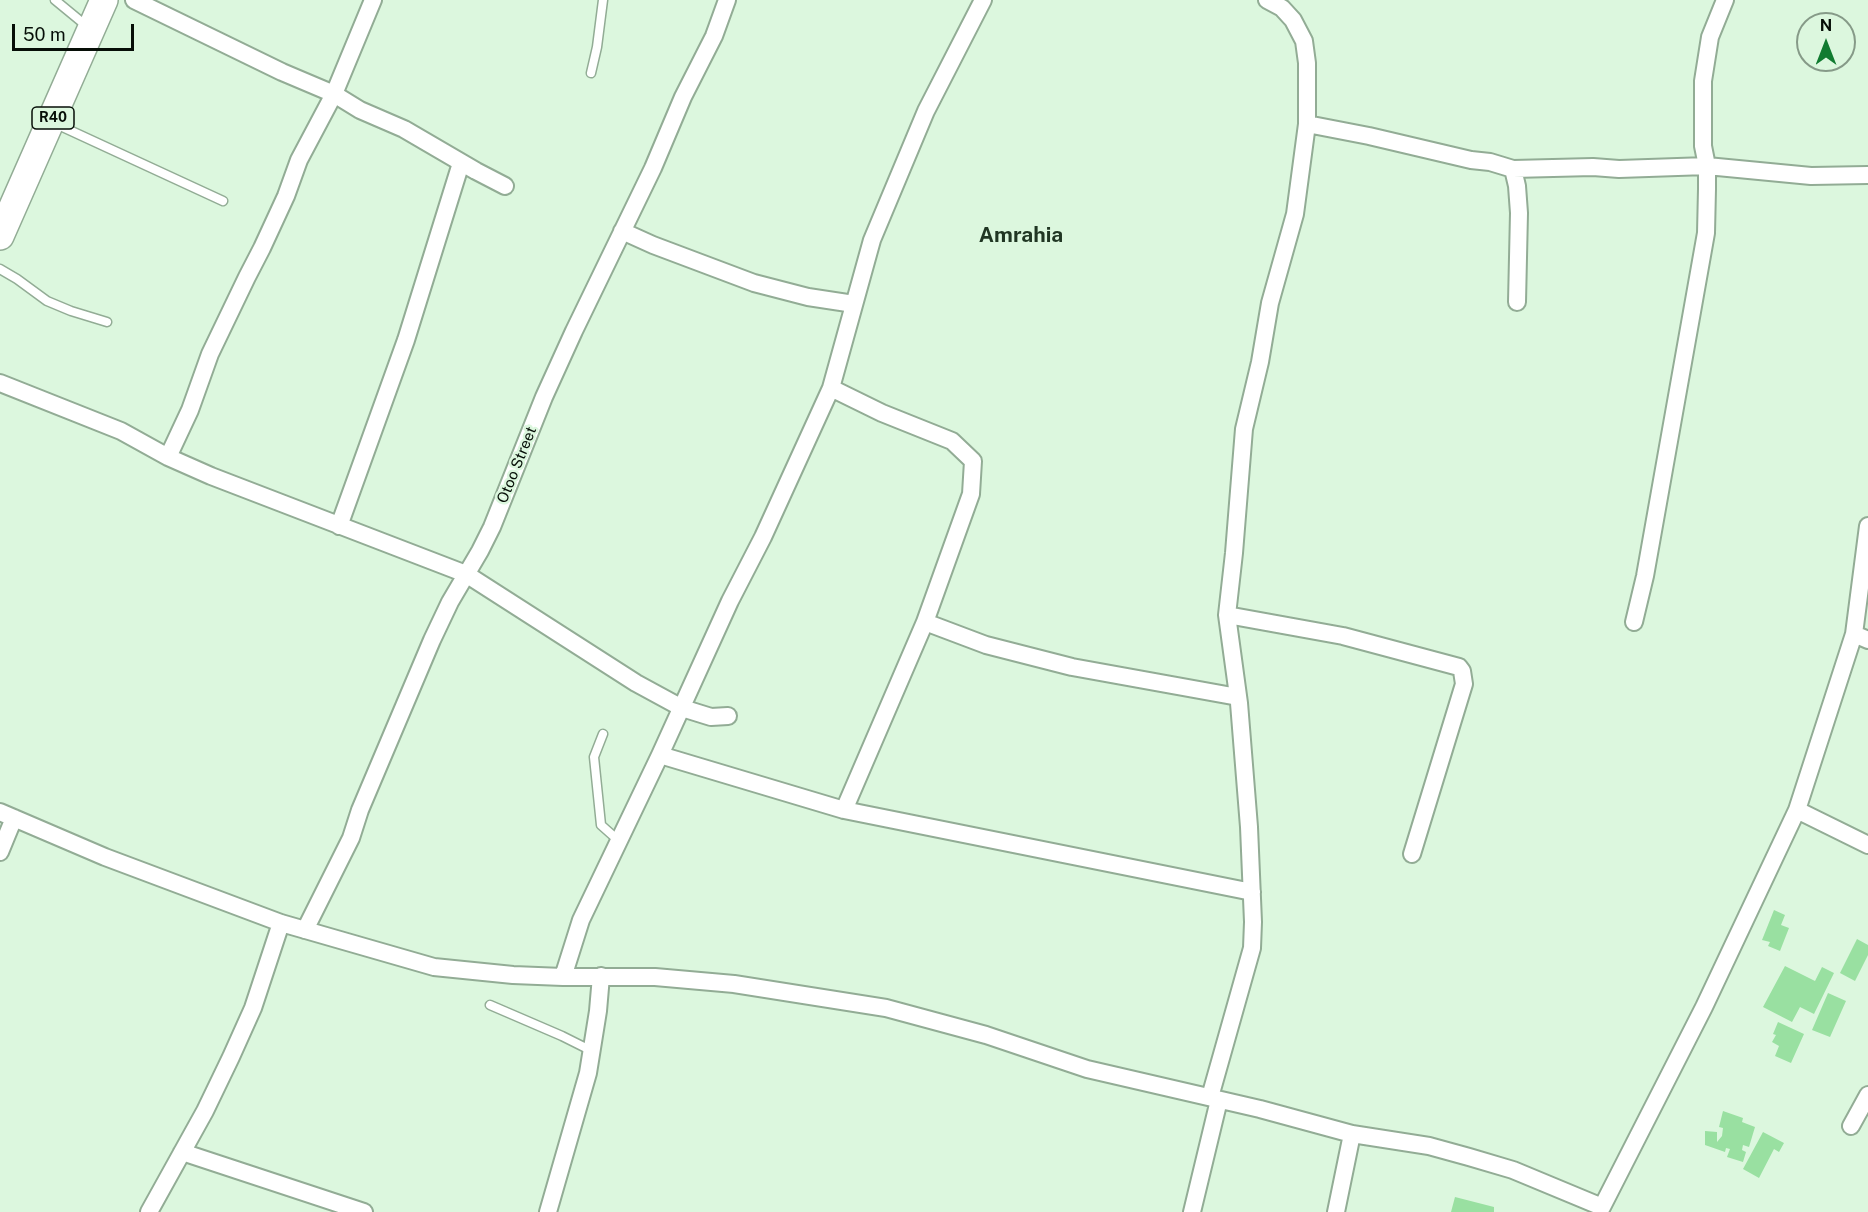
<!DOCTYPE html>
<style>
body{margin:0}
#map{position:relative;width:1868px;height:1212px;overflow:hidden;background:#dcf7de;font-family:"Public Sans",sans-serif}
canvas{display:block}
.north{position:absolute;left:1796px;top:12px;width:60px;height:60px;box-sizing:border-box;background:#dcf7de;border:2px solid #869a88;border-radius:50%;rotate:0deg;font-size:16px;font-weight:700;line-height:24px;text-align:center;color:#060e07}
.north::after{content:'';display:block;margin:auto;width:21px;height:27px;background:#117b30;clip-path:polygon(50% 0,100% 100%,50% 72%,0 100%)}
.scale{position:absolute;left:12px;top:24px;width:122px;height:27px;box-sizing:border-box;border:3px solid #060e07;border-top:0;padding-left:8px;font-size:18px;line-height:21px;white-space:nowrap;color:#060e07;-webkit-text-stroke:4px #dcf7de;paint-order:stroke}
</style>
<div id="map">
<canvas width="1868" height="1212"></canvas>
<div class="north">N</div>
<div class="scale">50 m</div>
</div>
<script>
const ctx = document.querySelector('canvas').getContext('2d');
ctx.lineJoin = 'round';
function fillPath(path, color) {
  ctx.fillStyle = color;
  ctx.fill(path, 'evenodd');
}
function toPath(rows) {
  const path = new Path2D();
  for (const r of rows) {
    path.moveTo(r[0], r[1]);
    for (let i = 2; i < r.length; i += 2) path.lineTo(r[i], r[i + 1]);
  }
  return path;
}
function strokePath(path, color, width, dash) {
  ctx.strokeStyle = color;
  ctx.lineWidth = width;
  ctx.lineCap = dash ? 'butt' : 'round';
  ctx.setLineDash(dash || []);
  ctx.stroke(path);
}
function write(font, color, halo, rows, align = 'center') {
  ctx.font = font + ' "Public Sans",sans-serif';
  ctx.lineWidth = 5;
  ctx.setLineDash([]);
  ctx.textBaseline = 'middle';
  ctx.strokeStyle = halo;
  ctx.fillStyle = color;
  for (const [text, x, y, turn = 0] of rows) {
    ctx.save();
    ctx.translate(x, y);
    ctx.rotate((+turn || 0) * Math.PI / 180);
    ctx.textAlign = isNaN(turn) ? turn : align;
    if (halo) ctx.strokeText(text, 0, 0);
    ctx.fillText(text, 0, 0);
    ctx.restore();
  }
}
fillPath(toPath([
 [1774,910,1785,915,1781,925,1789,928,1780,951,1768,946,1770,942,1762,940],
 [1857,939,1868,945,1868,955,1855,981,1840,973],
 [1785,966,1815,981,1822,967,1834,973,1814,1014,1800,1007,1792,1022,1763,1007],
 [1828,993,1846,1001,1830,1037,1812,1030],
 [1778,1022,1804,1034,1791,1063,1775,1056,1779,1046,1772,1042,1776,1035,1773,1034],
 [1723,1111,1743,1118,1742,1122,1755,1127,1749,1147,1743,1145,1742,1150,1746,1152,1743,1162,1727,1157,1730,1149,1726,1148,1725,1152,1705,1145,1705,1131,1717,1132,1717,1142,1722,1136,1723,1128,1719,1127],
 [1763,1132,1784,1143,1779,1152,1774,1149,1759,1178,1743,1169],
 [1455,1197,1494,1207,1494,1212,1451,1212]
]), '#99e0a1');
const lane = toPath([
 [55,0,89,28],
 [591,73,597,47,603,0],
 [54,123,223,201],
 [0,269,17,279,47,301,71,311,107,322],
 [603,734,594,757,601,825,619,841],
 [490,1005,562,1036,592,1051]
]);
const street = toPath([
 [134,0,282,72,334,94,360,110,404,129,476,171,505,186],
 [1307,124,1369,136,1471,160,1490,162,1513,169,1517,186,1519,213,1517,302],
 [1513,169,1593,167,1619,169,1707,166,1811,176,1868,175],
 [622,231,653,245,754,283,808,297,854,304],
 [0,383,121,431,168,457,211,476,466,574,636,683,682,708,711,717,728,716],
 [831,388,882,413,952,441,973,461,971,494,925,622,986,645,1072,667,1238,697],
 [168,457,190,410,210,354,247,277,262,248,286,196,299,160,334,94,373,0],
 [339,526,406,340,461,163],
 [1227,615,1343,636,1459,667,1462,671,1464,684,1412,854],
 [1634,622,1645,576,1706,233,1707,189,1707,166,1703,146,1703,81,1710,37,1725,0],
 [1854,634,1868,640],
 [660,755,844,810,1252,892],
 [844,810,925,622],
 [1797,810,1868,845],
 [0,812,105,857,281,923,434,967,513,975,563,977,655,977,734,984,886,1008,986,1035,1087,1069,1260,1109,1352,1134,1429,1146,1469,1157,1513,1170,1602,1207,1704,1007,1797,810,1854,634,1868,526],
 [0,852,14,818],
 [305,930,351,838,360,810,432,640,450,602,480,551,492,527,544,397,574,331,653,168,683,97,714,36,727,0],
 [563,977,581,920,660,755,730,601,763,537,831,388,872,240,926,111,983,0],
 [1210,1097,1252,948,1253,922,1249,827,1239,703,1227,615,1234,553,1244,429,1260,362,1270,303,1295,214,1307,124,1307,63,1304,41,1293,20,1282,8,1267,0],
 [1851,1126,1868,1095],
 [182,1152,364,1212],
 [149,1212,205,1111,231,1057,253,1008,281,923],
 [548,1212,588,1073,598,1011,601,976],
 [1192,1212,1219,1100],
 [1336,1212,1352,1134]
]);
const primary = toPath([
 [0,236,104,0]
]);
strokePath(lane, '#92ac95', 11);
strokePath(street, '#92ac95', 20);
strokePath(primary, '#92ac95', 30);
strokePath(lane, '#fff', 8);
strokePath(street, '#fff', 16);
strokePath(primary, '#fff', 27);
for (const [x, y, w] of [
 [53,118,42]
]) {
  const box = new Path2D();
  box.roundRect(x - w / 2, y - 11, w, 22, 4.5);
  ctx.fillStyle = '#dcf7de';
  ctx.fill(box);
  strokePath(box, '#060e07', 1.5);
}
write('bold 14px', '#060e07', null, [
 ["R40",53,118]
]);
write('15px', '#060e07', '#dcf7de', [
 ["Otoo Street",517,465,-68]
]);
write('bold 21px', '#203623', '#dcf7de', [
 ["Amrahia",1021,236]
]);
</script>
